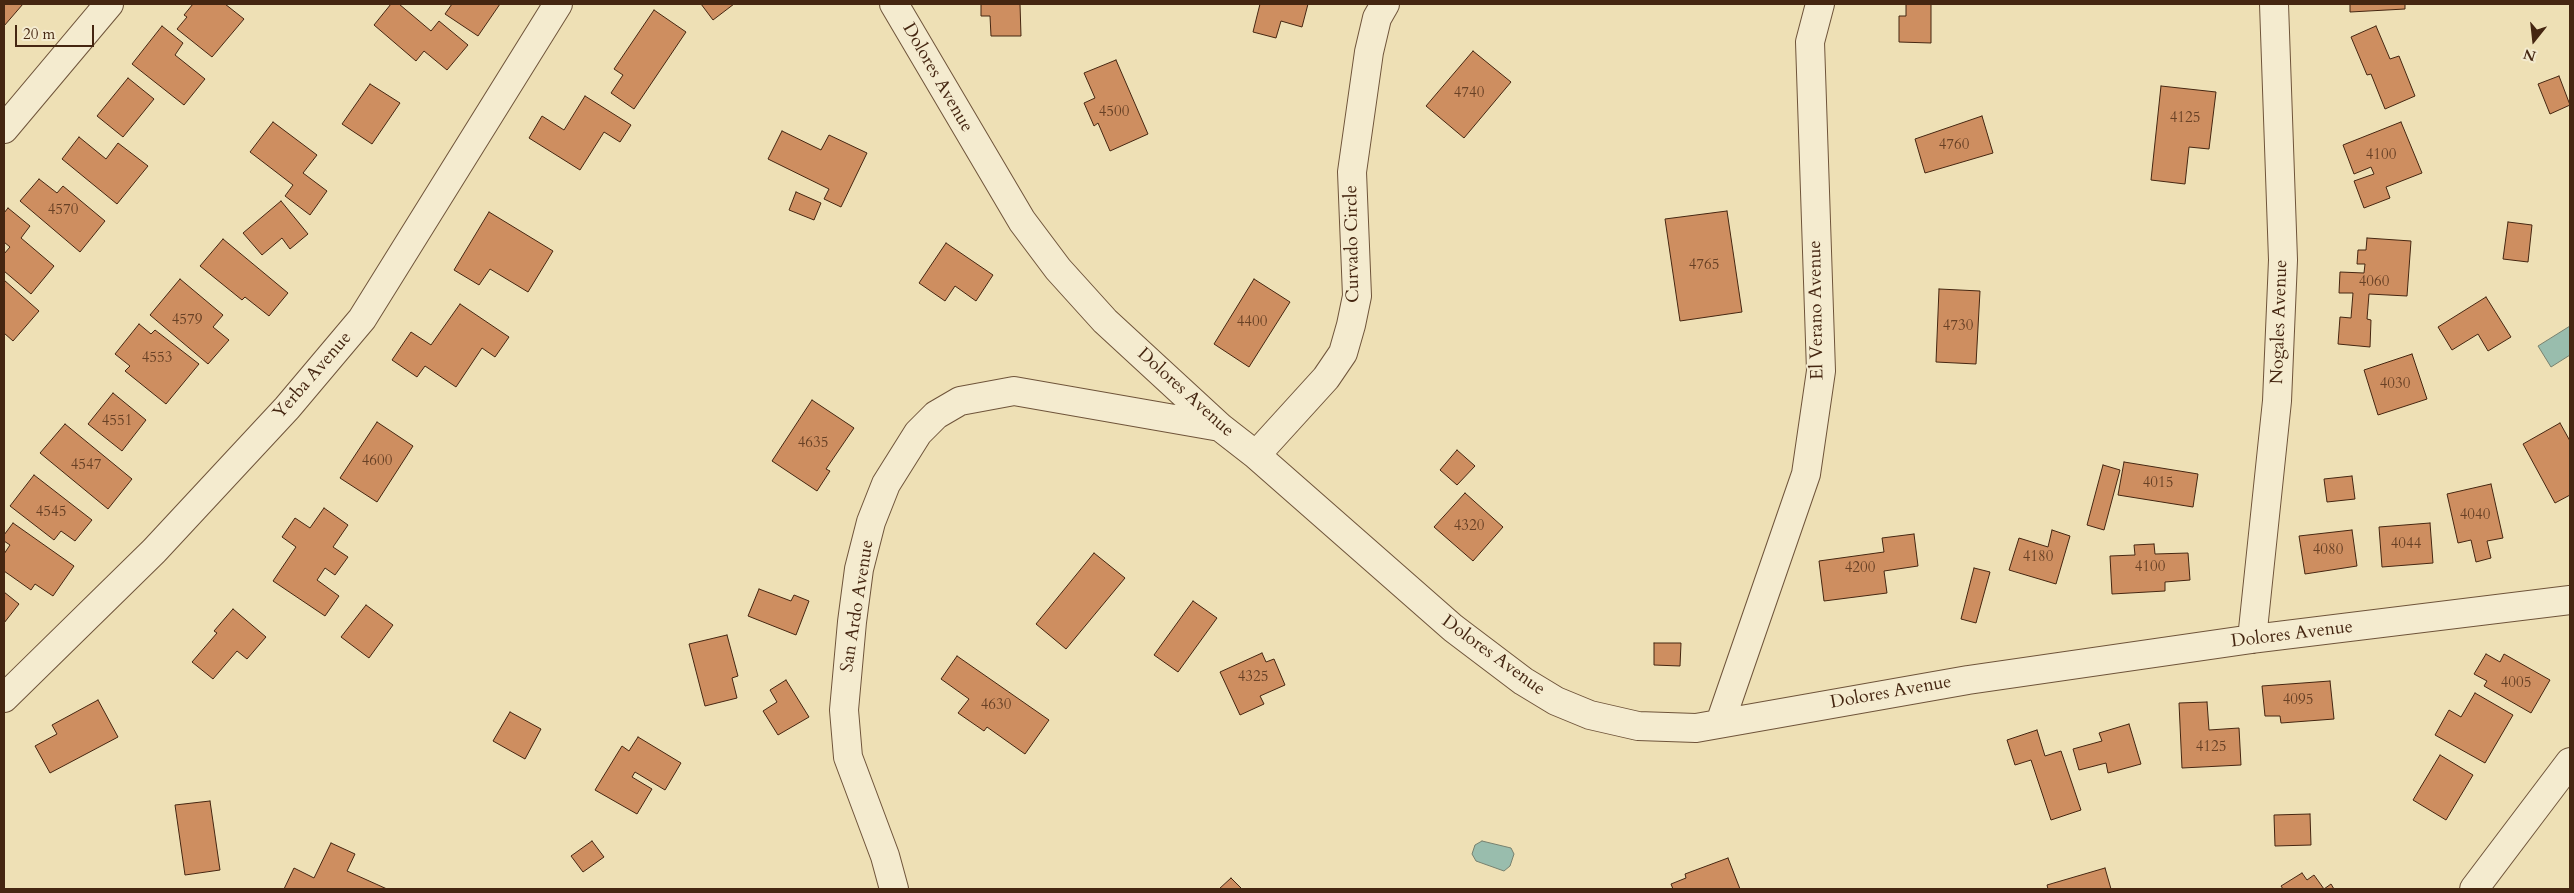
<!DOCTYPE html>
<style>
body{margin:0}
#map{position:relative;width:2574px;height:893px;overflow:hidden;background:#eee0b5;font-family:Cardo,serif}
canvas{display:block}
.frame{position:absolute;inset:0;border:5px solid #452611;pointer-events:none}
.north{position:absolute;left:2509px;top:15px;width:50px;height:50px;-webkit-text-stroke:4px #f4ebcf;paint-order:stroke;rotate:196deg;font-size:14px;font-weight:700;line-height:20px;text-align:center;color:#452611}
.north::after{content:'';display:block;margin:auto;width:18px;height:22px;background:#452611;clip-path:polygon(50% 0,100% 100%,50% 72%,0 100%)}
.scale{position:absolute;left:15px;top:25px;width:79px;height:22px;box-sizing:border-box;border:2px solid #452611;border-top:0;padding-left:6px;font-size:15px;line-height:18px;white-space:nowrap;color:#452611;-webkit-text-stroke:4px #f4ebcf;paint-order:stroke}
</style>
<div id="map">
<canvas width="2574" height="893"></canvas>
<div class="frame"></div>
<div class="north">N</div>
<div class="scale">20 m</div>
</div>
<script>
const ctx = document.querySelector('canvas').getContext('2d');
ctx.lineJoin = 'round';
function fillPath(path, color) {
  ctx.fillStyle = color;
  ctx.fill(path, 'evenodd');
}
function toPath(rows) {
  const path = new Path2D();
  for (const r of rows) {
    path.moveTo(r[0], r[1]);
    for (let i = 2; i < r.length; i += 2) path.lineTo(r[i], r[i + 1]);
  }
  return path;
}
function strokePath(path, color, width, dash) {
  ctx.strokeStyle = color;
  ctx.lineWidth = width;
  ctx.lineCap = dash ? 'butt' : 'round';
  ctx.setLineDash(dash || []);
  ctx.stroke(path);
}
function write(font, color, halo, rows, align = 'center') {
  ctx.font = font + ' Cardo,serif';
  ctx.lineWidth = 4;
  ctx.setLineDash([]);
  ctx.textBaseline = 'middle';
  ctx.strokeStyle = halo;
  ctx.fillStyle = color;
  for (const [text, x, y, turn = 0] of rows) {
    ctx.save();
    ctx.translate(x, y);
    ctx.rotate((+turn || 0) * Math.PI / 180);
    ctx.textAlign = isNaN(turn) ? turn : align;
    if (halo) ctx.strokeText(text, 0, 0);
    ctx.fillText(text, 0, 0);
    ctx.restore();
  }
}
const water = toPath([
 [2570,326,2570,355,2551,367,2538,346,2570,326],
 [1482,841,1511,848,1514,854,1510,866,1504,871,1476,861,1472,854,1475,845,1482,841]
]);
fillPath(water, '#99bdad');
strokePath(water, '#77816f', 1);
const building = toPath([
 [4,4,23,4,4,26,4,4],
 [193,4,225,4,244,19,212,57,177,29,187,17,184,15,193,4],
 [391,4,399,4,431,31,439,21,468,45,447,70,424,51,416,61,374,25,391,4],
 [452,4,500,4,478,36,445,14,452,4],
 [701,4,734,4,713,20,701,4],
 [981,4,1020,4,1021,36,991,36,990,16,981,16,981,4],
 [1260,4,1308,4,1302,27,1281,21,1276,38,1253,32,1260,4],
 [1906,4,1931,4,1931,43,1899,42,1899,16,1906,16,1906,4],
 [2350,4,2405,4,2405,9,2350,12,2350,4],
 [654,10,686,32,634,109,611,93,623,75,614,69,654,10],
 [162,26,183,43,175,55,205,79,184,105,132,64,162,26],
 [2376,26,2390,59,2399,56,2415,96,2385,109,2371,74,2367,75,2351,37,2376,26],
 [1473,51,1511,82,1464,138,1426,106,1473,51],
 [1116,60,1148,134,1110,151,1098,123,1094,126,1084,103,1095,98,1084,73,1116,60],
 [2559,76,2570,105,2550,114,2538,84,2559,76],
 [128,78,154,99,123,137,97,116,128,78],
 [370,84,400,103,372,144,342,124,370,84],
 [2161,86,2216,92,2209,149,2189,147,2185,184,2151,180,2161,86],
 [585,96,631,125,620,142,604,132,580,170,529,138,542,116,564,130,585,96],
 [1982,116,1993,153,1925,173,1915,139,1982,116],
 [273,122,317,155,303,173,327,191,310,215,285,196,293,185,250,152,273,122],
 [2401,122,2422,173,2386,187,2390,198,2364,208,2354,181,2374,174,2371,167,2354,174,2343,145,2401,122],
 [782,131,821,150,829,135,867,153,841,207,824,199,829,189,768,159,782,131],
 [79,137,106,159,118,143,148,166,117,204,62,159,79,137],
 [39,179,57,193,63,186,105,221,80,252,20,201,39,179],
 [796,192,821,203,814,220,789,210,796,192],
 [281,201,308,234,290,249,282,238,262,255,243,233,281,201],
 [8,208,30,226,21,238,54,266,31,294,4,271,4,254,10,247,4,242,4,213,8,208],
 [1727,211,1742,312,1680,321,1665,219,1727,211],
 [489,212,553,251,528,292,490,269,479,285,454,270,489,212],
 [2508,222,2532,225,2528,262,2503,259,2508,222],
 [2367,238,2411,241,2407,296,2369,294,2367,319,2371,320,2370,347,2338,344,2340,317,2351,318,2353,293,2339,293,2340,272,2364,273,2365,264,2357,264,2358,250,2366,250,2367,238],
 [223,239,288,293,269,316,245,297,242,300,200,266,223,239],
 [946,243,993,275,976,301,955,286,945,301,919,283,946,243],
 [180,279,223,315,213,327,229,340,208,364,150,315,180,279],
 [1254,279,1290,302,1249,367,1214,344,1254,279],
 [4,280,39,311,13,341,4,333,4,280],
 [1939,289,1980,291,1976,364,1936,362,1939,289],
 [2486,297,2511,337,2488,351,2478,334,2452,350,2438,327,2486,297],
 [460,304,509,337,495,357,482,348,456,387,425,366,417,377,392,360,411,332,431,345,460,304],
 [139,324,151,334,155,330,199,364,166,404,125,371,130,366,115,354,139,324],
 [2412,354,2427,399,2378,415,2364,370,2412,354],
 [113,393,146,420,122,451,88,424,113,393],
 [812,400,854,428,826,469,830,471,817,491,772,461,812,400],
 [377,422,413,446,377,502,340,478,377,422],
 [2560,423,2570,441,2570,495,2555,503,2523,444,2560,423],
 [65,424,132,479,108,509,40,453,65,424],
 [1457,450,1475,466,1457,485,1440,470,1457,450],
 [2124,462,2198,474,2193,507,2118,495,2124,462],
 [2103,465,2120,470,2104,530,2087,525,2103,465],
 [34,475,92,520,75,541,61,531,54,540,10,506,34,475],
 [2352,476,2355,499,2327,502,2324,479,2352,476],
 [2491,484,2503,538,2487,541,2491,558,2476,562,2471,540,2458,543,2447,494,2491,484],
 [1465,493,1503,527,1473,561,1434,527,1465,493],
 [324,508,348,525,333,547,348,557,335,575,325,568,317,580,339,596,325,616,273,581,296,547,282,537,295,518,310,528,324,508],
 [13,523,74,566,53,596,35,584,31,590,4,571,4,554,10,545,4,541,4,535,13,523],
 [2430,523,2433,563,2382,567,2379,527,2430,523],
 [2052,530,2070,536,2056,584,2009,570,2019,538,2048,547,2052,530],
 [2352,530,2357,566,2305,574,2299,536,2352,530],
 [1914,534,1918,566,1884,571,1887,593,1824,601,1819,561,1884,552,1882,538,1914,534],
 [2154,544,2155,554,2188,553,2190,580,2165,582,2165,591,2112,594,2110,556,2135,555,2134,545,2154,544],
 [1094,553,1125,578,1066,649,1036,624,1094,553],
 [1974,568,1990,572,1976,623,1961,619,1974,568],
 [759,589,791,601,794,595,809,601,796,635,748,616,759,589],
 [4,592,19,604,4,623,4,592],
 [1193,601,1217,618,1178,672,1154,655,1193,601],
 [366,605,393,625,369,658,341,637,366,605],
 [233,609,266,637,247,659,237,651,213,679,192,662,217,633,214,631,233,609],
 [727,635,738,676,732,678,737,698,705,706,689,644,727,635],
 [1654,643,1681,643,1680,666,1654,665,1654,643],
 [1262,653,1266,662,1274,659,1285,685,1260,696,1264,704,1240,715,1220,672,1262,653],
 [2486,654,2500,662,2504,654,2550,680,2531,713,2484,686,2487,681,2474,674,2486,654],
 [957,656,1049,720,1025,754,987,727,984,731,958,713,969,699,941,679,957,656],
 [786,680,809,717,778,735,763,711,777,702,770,690,786,680],
 [2330,681,2334,719,2281,723,2280,716,2265,716,2262,686,2330,681],
 [2475,693,2513,715,2485,763,2435,735,2449,710,2461,717,2475,693],
 [98,700,118,737,50,773,35,746,57,734,52,725,98,700],
 [2207,702,2209,730,2239,728,2241,765,2182,768,2179,703,2207,702],
 [510,712,541,729,525,759,493,741,510,712],
 [2129,724,2141,764,2108,773,2106,763,2079,770,2073,749,2102,741,2099,733,2129,724],
 [2037,730,2045,756,2061,751,2081,810,2051,820,2031,760,2015,765,2007,740,2037,730],
 [638,737,681,763,665,790,635,772,632,777,652,789,637,814,595,790,622,746,629,751,638,737],
 [2440,755,2473,775,2446,820,2413,800,2440,755],
 [210,801,220,870,185,875,175,805,210,801],
 [2310,814,2311,845,2275,846,2274,815,2310,814],
 [592,841,604,857,583,872,571,856,592,841],
 [331,843,355,854,347,871,387,889,284,889,294,868,314,878,331,843],
 [1728,858,1740,889,1673,889,1671,884,1686,878,1685,874,1728,858],
 [2105,868,2111,889,2048,889,2047,885,2105,868],
 [2302,873,2307,880,2314,875,2324,889,2331,884,2334,889,2283,889,2281,886,2302,873],
 [1231,878,1242,889,1219,889,1231,878]
]);
fillPath(building, '#ce8e60');
strokePath(building, '#452611', 1);
const minor = toPath([
 [894,4,1022,221,1058,269,1105,321,1220,427,1256,455,1453,628,1523,681,1556,701,1590,715,1638,726,1696,728,1968,680,2252,639,2570,600],
 [4,129,109,4],
 [1256,455,1326,378,1343,353,1351,325,1357,296,1352,172,1369,52,1377,18,1385,4],
 [2252,639,2277,401,2283,260,2274,4],
 [4,698,154,551,287,408,362,319,558,4],
 [1720,723,1806,474,1821,371,1810,42,1820,4],
 [894,889,885,856,848,757,844,710,852,622,859,569,871,522,886,484,918,433,936,415,960,401,1014,391,1220,427]
]);
const tertiary = toPath([
 [2474,889,2570,762]
]);
strokePath(minor, '#6f543a', 30);
strokePath(tertiary, '#6f543a', 30);
strokePath(minor, '#f4ebcf', 28);
strokePath(tertiary, '#f4ebcf', 28);
write('15px', '#674025', null, [
 ["4740",1469,94],
 ["4500",1114,113],
 ["4125",2185,119],
 ["4760",1954,146],
 ["4100",2381,156],
 ["4570",63,211],
 ["4765",1704,266],
 ["4060",2374,283],
 ["4579",187,321],
 ["4400",1252,323],
 ["4730",1958,327],
 ["4553",157,359],
 ["4030",2395,385],
 ["4551",117,422],
 ["4635",813,444],
 ["4600",377,462],
 ["4547",86,466],
 ["4015",2158,484],
 ["4545",51,513],
 ["4040",2475,516],
 ["4320",1469,527],
 ["4044",2406,545],
 ["4080",2328,551],
 ["4180",2038,558],
 ["4100",2150,568],
 ["4200",1860,569],
 ["4325",1253,678],
 ["4005",2516,684],
 ["4095",2298,701],
 ["4630",996,706],
 ["4125",2211,748]
]);
write('18px', '#452611', '#f4ebcf', [
 ["Dolores Avenue",937,78,60],
 ["Curvado Circle",1353,244,-91],
 ["El Verano Avenue",1817,310,-91],
 ["Nogales Avenue",2280,322,-88],
 ["Yerba Avenue",313,376,-49],
 ["Dolores Avenue",1185,393,42],
 ["San Ardo Avenue",858,606,-81],
 ["Dolores Avenue",2292,635,-7],
 ["Dolores Avenue",1493,656,36],
 ["Dolores Avenue",1891,693,-10]
]);
</script>
